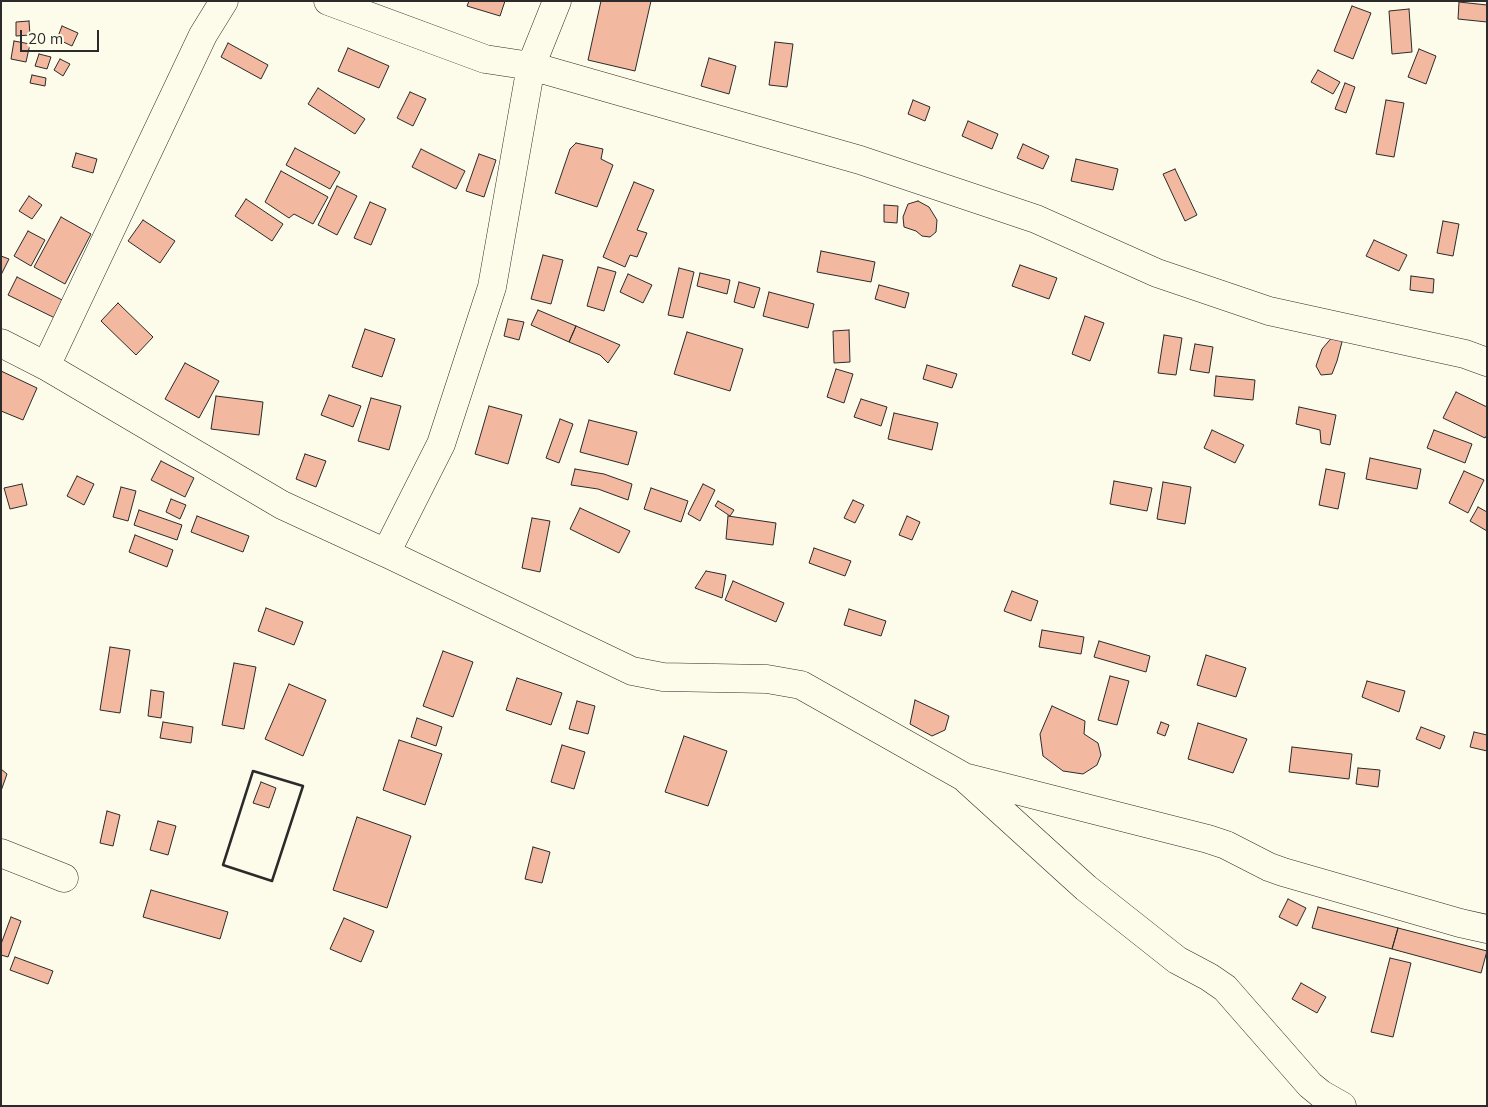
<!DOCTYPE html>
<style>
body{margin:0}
#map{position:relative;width:1488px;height:1107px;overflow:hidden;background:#fdfbea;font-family:Mulish,sans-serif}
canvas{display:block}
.frame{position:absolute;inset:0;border:2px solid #2b2b2b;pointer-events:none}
.scale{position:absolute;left:20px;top:30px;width:79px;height:22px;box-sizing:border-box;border:2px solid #2b2b2b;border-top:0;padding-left:6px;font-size:15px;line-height:18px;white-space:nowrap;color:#2b2b2b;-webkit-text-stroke:4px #fdfbea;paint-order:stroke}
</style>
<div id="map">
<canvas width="1488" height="1107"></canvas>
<div class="frame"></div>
<div class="scale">20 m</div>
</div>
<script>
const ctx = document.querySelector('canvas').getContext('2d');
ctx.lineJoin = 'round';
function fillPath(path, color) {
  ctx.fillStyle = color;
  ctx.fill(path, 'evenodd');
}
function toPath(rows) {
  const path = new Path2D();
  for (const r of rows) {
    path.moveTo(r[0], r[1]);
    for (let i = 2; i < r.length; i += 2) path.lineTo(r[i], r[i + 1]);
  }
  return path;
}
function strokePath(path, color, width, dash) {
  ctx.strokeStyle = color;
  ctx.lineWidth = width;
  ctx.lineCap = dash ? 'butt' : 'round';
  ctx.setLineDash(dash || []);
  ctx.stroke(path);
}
const building = toPath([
 [469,1,505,1,500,16,467,6,469,1],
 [601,1,651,1,635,71,588,60,601,1],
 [1459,2,1487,5,1487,22,1458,19,1459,2],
 [1352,6,1371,13,1353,59,1334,51,1352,6],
 [1409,9,1412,52,1392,54,1389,11,1409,9],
 [29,21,30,35,16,36,16,22,29,21],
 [62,26,78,33,72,46,57,39,62,26],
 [14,41,30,44,26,62,11,59,14,41],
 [775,42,793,44,787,87,769,85,775,42],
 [228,43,268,65,261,79,221,57,228,43],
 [348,48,389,66,379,88,338,71,348,48],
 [1419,49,1436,56,1426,84,1408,77,1419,49],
 [39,54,51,57,47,69,35,66,39,54],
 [709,58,736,66,729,94,701,86,709,58],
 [60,59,70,64,63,76,54,70,60,59],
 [1318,70,1340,82,1333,94,1311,82,1318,70],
 [32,75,46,78,45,86,30,83,32,75],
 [1345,83,1355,87,1346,113,1335,109,1345,83],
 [318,88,365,119,355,134,308,104,318,88],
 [410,92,426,99,413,126,397,118,410,92],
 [913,100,930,107,925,121,908,114,913,100],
 [1386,100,1404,103,1394,157,1376,154,1386,100],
 [968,121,998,134,992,149,962,136,968,121],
 [576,143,603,149,601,159,613,165,597,207,555,193,570,149,576,143],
 [1023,144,1049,156,1043,169,1017,158,1023,144],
 [295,148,340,172,330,189,286,165,295,148],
 [421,149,465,171,456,189,412,167,421,149],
 [76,153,97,159,93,173,72,167,76,153],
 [479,154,496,160,484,197,466,191,479,154],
 [1076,159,1118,169,1113,190,1071,181,1076,159],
 [1175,169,1197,215,1185,221,1163,174,1175,169],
 [281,171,328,197,313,224,294,214,289,218,265,202,281,171],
 [634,182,654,190,637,230,647,233,637,257,630,255,625,267,603,257,634,182],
 [337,186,357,196,337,235,318,225,337,186],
 [29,196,42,205,32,219,19,211,29,196],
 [246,199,283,224,272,241,235,216,246,199],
 [918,201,929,207,937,220,936,232,930,237,922,236,916,231,904,227,903,217,908,204,918,201],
 [370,202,386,209,371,245,354,238,370,202],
 [884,205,898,206,897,223,884,222,884,205],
 [61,217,91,234,65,284,34,267,61,217],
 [143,220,175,241,160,263,128,241,143,220],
 [1443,221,1459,224,1453,256,1437,253,1443,221],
 [28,231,45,240,31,266,14,256,28,231],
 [1374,240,1407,255,1399,271,1366,256,1374,240],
 [821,251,875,262,871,282,817,272,821,251],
 [543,255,563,260,551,304,531,299,543,255],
 [1,256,9,259,1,275,1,256],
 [1020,265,1057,278,1049,299,1012,286,1020,265],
 [598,267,616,272,604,311,587,306,598,267],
 [679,268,694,272,683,318,668,315,679,268],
 [700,273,730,280,727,294,697,286,700,273],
 [628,274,652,285,643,303,620,292,628,274],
 [1411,276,1434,279,1433,293,1410,290,1411,276],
 [17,277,68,303,59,320,8,295,17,277],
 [739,282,760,288,754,308,734,302,739,282],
 [879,285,909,293,905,308,875,299,879,285],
 [769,292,814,304,808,328,763,316,769,292],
 [118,303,153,337,136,355,101,321,118,303],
 [538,310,576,326,569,342,531,325,538,310],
 [1085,316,1104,323,1090,361,1072,354,1085,316],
 [508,319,524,322,519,340,504,336,508,319],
 [576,326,620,345,608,363,600,355,569,342,576,326],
 [365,329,395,339,382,377,352,367,365,329],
 [849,330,850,362,834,363,833,331,849,330],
 [687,332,743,349,730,391,674,374,687,332],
 [1164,335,1182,338,1176,375,1158,373,1164,335],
 [1334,335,1342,342,1337,361,1332,374,1321,375,1316,366,1322,349,1334,335],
 [1195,344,1213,347,1209,373,1190,370,1195,344],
 [185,363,219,381,199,418,165,399,185,363],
 [927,365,957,374,952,388,923,379,927,365],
 [836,369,853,374,844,403,827,397,836,369],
 [1,371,37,388,23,420,1,411,1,371],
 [1216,376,1255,380,1253,400,1214,396,1216,376],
 [1456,392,1487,407,1487,435,1485,438,1443,418,1456,392],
 [329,395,361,406,353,427,321,415,329,395],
 [216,396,263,402,259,435,211,429,216,396],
 [371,398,401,406,389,450,358,441,371,398],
 [861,399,887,407,881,426,854,417,861,399],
 [489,406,522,415,508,464,475,454,489,406],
 [1299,407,1336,415,1330,445,1321,443,1320,430,1296,424,1299,407],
 [894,413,938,423,932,450,888,439,894,413],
 [560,419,573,424,559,463,546,458,560,419],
 [589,420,637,432,628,465,580,452,589,420],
 [1212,430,1244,445,1235,463,1204,448,1212,430],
 [1434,430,1472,444,1465,463,1427,448,1434,430],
 [305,454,326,461,316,487,296,479,305,454],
 [1370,458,1421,469,1417,489,1366,479,1370,458],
 [161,461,194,478,185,497,151,480,161,461],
 [575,469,604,474,632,484,628,500,598,489,571,485,575,469],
 [1326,469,1345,473,1338,509,1319,505,1326,469],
 [1464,471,1484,480,1468,513,1449,503,1464,471],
 [77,476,94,484,84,505,67,496,77,476],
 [1114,481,1152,488,1147,511,1110,504,1114,481],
 [1163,482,1191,487,1185,524,1157,519,1163,482],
 [22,484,27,505,10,509,4,488,22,484],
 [703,484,715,490,700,521,688,514,703,484],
 [121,487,136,491,128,521,113,517,121,487],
 [651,488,688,501,681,522,644,509,651,488],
 [171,499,186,505,180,519,166,512,171,499],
 [853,500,864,505,855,523,844,518,853,500],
 [718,501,734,510,730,516,715,506,718,501],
 [1478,507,1487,512,1487,531,1470,521,1478,507],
 [580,508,630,531,619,553,570,529,580,508],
 [139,510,182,525,177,540,134,525,139,510],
 [197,516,249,536,243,552,191,532,197,516],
 [728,516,776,523,773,545,726,539,728,516],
 [907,516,920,522,912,540,899,535,907,516],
 [532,518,550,521,540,572,522,568,532,518],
 [135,535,173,550,167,567,129,552,135,535],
 [814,548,851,561,845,576,809,563,814,548],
 [706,571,726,575,722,598,695,588,706,571],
 [733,581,784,603,776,622,725,600,733,581],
 [1012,591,1038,601,1031,621,1004,611,1012,591],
 [266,608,303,622,294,645,258,631,266,608],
 [849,609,886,621,881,636,844,625,849,609],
 [1042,630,1084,637,1081,654,1039,647,1042,630],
 [1099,641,1150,656,1146,672,1094,657,1099,641],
 [110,647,130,650,120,713,100,710,110,647],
 [443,651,473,662,453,717,423,706,443,651],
 [1206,655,1246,668,1236,697,1197,685,1206,655],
 [234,663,256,667,244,729,222,725,234,663],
 [1110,676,1129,681,1117,725,1098,720,1110,676],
 [517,678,562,693,551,725,506,710,517,678],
 [1367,681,1405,691,1399,712,1362,697,1367,681],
 [289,684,326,700,303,756,265,739,289,684],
 [151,690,164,692,161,718,148,716,151,690],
 [915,700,949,716,945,730,932,736,910,724,915,700],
 [577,701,595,706,588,734,569,729,577,701],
 [1052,706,1085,721,1084,734,1098,743,1101,755,1097,765,1083,774,1063,771,1043,756,1040,734,1052,706],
 [417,718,442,727,436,746,411,737,417,718],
 [163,722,193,727,191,743,160,738,163,722],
 [1161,722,1169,725,1165,736,1157,733,1161,722],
 [1198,723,1247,739,1233,773,1188,759,1198,723],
 [1421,727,1445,736,1440,749,1416,739,1421,727],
 [1474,732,1487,735,1487,751,1470,747,1474,732],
 [684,736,727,751,708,806,665,792,684,736],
 [399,740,442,754,425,805,383,790,399,740],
 [562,745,585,752,574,789,551,782,562,745],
 [1292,747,1352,754,1349,779,1289,772,1292,747],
 [1358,768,1380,770,1378,787,1356,784,1358,768],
 [1,769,7,774,1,791,1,769],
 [261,782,276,788,269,808,253,803,261,782],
 [107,811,120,815,113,846,100,843,107,811],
 [357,817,411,836,387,908,333,890,357,817],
 [158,821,176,826,168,855,150,850,158,821],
 [533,847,550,852,542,883,525,879,533,847],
 [151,890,228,912,220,939,143,917,151,890],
 [1288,899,1306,908,1297,926,1279,917,1288,899],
 [1318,907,1398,928,1392,949,1312,928,1318,907],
 [11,917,21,921,8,957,1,955,1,944,11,917],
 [344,918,374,931,361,962,330,949,344,918],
 [1398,928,1487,951,1481,973,1392,949,1398,928],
 [15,957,53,971,48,984,10,970,15,957],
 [1390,958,1411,963,1393,1037,1371,1032,1390,958],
 [1301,983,1326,997,1317,1013,1292,999,1301,983]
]);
fillPath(building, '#f2b8a0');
strokePath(building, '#2b2b2b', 1);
const minor = toPath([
 [328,1,485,59,531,66,860,160,1036,219,1157,273,1269,311,1465,354,1487,362],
 [1,343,46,366,282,505,386,553,441,444,492,287,531,66,557,1],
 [46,366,203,35,224,1],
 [386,553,632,671,663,677,767,679,801,685,964,777,1208,839,1226,845,1269,867,1283,872,1460,923,1487,929],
 [967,780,1086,888,1177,960,1209,977,1225,988,1310,1085,1321,1094,1342,1106],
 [1,853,64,878]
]);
strokePath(minor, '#2b2b2b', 29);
strokePath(minor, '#fdfbea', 28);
strokePath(toPath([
 [253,771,303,786,272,881,223,865,253,771]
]), '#2b2b2b', 2.5);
</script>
